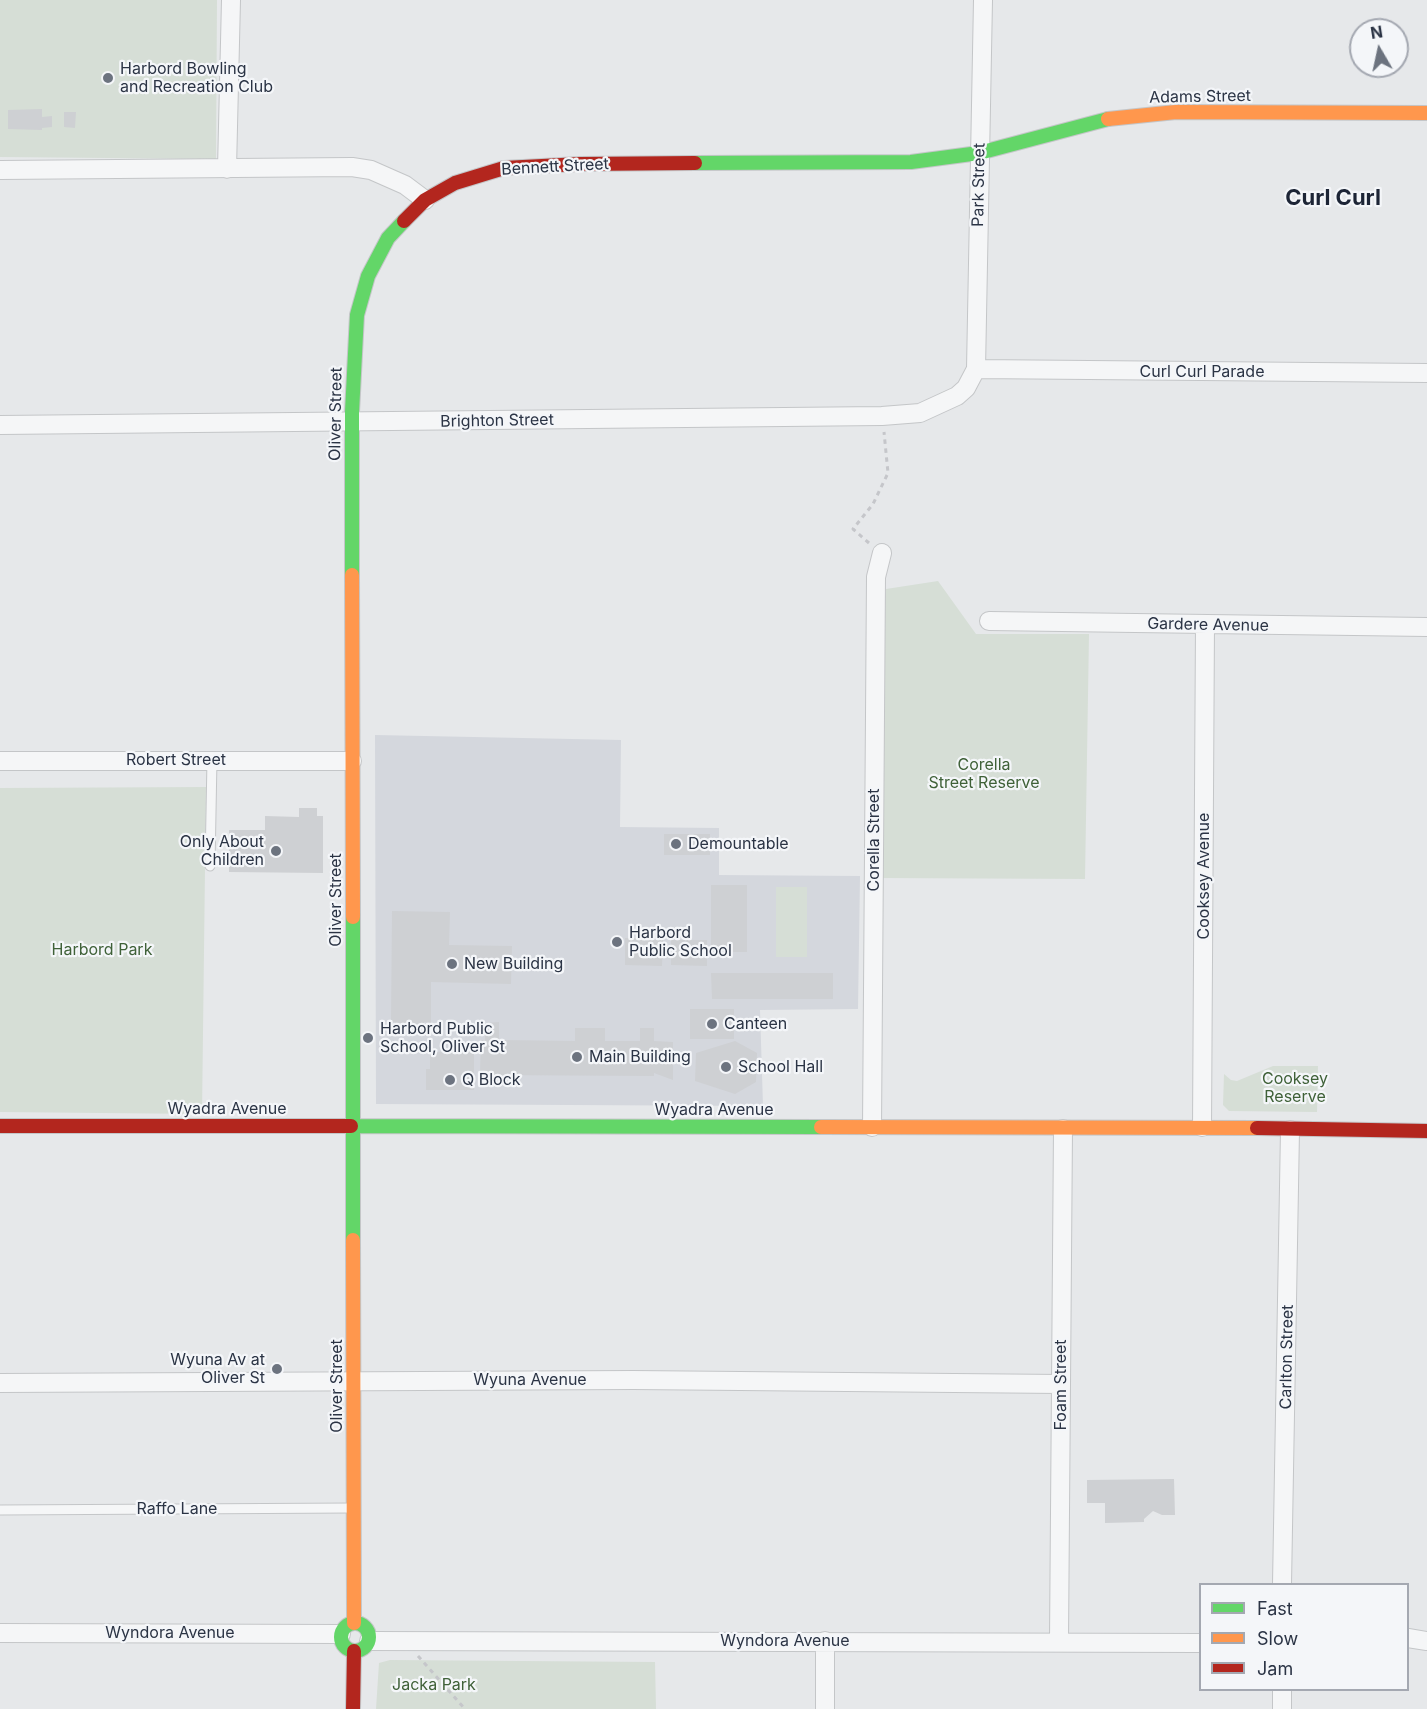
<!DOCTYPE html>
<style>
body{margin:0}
#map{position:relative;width:1427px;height:1709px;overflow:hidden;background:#e6e8ea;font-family:Inter,sans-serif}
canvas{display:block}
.legend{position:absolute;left:1199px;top:1583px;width:210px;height:108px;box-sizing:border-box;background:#f4f6f9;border:2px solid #a4a8b1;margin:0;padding:8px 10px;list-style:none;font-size:18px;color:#2b3445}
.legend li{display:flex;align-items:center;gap:12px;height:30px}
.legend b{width:30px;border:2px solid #a4a8b1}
.north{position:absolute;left:1349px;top:18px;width:60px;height:60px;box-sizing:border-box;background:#f4f6f9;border:2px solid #a4a8b1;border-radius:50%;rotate:351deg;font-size:16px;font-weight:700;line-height:24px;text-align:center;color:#2b3445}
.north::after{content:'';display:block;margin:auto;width:21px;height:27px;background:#6c737f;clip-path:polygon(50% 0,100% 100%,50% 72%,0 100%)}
</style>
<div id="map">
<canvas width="1427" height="1709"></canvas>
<ul class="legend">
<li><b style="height:8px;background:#63d668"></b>Fast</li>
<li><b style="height:8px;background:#ff974d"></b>Slow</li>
<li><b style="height:8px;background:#b3261e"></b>Jam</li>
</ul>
<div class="north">N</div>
</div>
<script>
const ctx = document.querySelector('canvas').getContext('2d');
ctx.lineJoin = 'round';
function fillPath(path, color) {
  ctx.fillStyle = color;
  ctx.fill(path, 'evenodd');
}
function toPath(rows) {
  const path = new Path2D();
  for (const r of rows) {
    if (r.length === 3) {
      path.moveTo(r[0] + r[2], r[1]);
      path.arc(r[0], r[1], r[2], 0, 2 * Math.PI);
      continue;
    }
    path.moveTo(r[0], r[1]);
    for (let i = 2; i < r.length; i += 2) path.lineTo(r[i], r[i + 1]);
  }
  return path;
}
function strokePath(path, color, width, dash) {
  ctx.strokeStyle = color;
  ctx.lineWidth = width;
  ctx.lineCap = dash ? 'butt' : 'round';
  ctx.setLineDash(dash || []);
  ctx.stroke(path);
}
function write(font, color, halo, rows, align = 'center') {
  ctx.font = font + ' Inter,sans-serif';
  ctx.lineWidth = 4.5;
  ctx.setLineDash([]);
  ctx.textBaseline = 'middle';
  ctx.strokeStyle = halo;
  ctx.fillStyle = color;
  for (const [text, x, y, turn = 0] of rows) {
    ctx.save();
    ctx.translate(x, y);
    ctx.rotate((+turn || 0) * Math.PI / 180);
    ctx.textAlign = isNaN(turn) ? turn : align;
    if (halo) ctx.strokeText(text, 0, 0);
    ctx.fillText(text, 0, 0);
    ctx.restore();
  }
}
fillPath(toPath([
 [375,735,621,740,620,827,719,828,719,875,860,876,858,1009,760,1010,763,1106,376,1104]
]), '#d4d7dd');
fillPath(toPath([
 [0,0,217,0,216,159,0,157],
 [938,581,976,634,1089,634,1085,879,880,878,883,613,886,589],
 [206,787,202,1114,0,1112,0,788],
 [776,887,807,887,807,957,776,957],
 [1273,1066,1318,1066,1317,1112,1229,1111,1223,1105,1224,1074,1231,1080,1237,1081],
 [390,1660,655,1662,656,1709,376,1709,379,1663]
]), '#d6ded6');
fillPath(toPath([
 [42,109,42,117,52,116,52,127,42,128,42,130,8,129,8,110],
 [64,112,76,112,75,128,64,127],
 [299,808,317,808,317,816,323,816,323,873,229,872,229,830,265,830,265,816,299,817],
 [664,834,710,834,710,855,664,855],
 [711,885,747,885,747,952,711,952],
 [392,911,450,912,449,945,512,946,511,984,431,982,431,1023,424,1022,424,1032,395,1032,395,1022,391,1022],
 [625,938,663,939,662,966,625,965],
 [671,940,707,940,707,966,671,965],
 [711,973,833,973,833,999,712,999],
 [690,1009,734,1009,734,1039,690,1039],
 [499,1022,499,1040,575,1041,575,1028,605,1028,605,1041,640,1041,640,1028,654,1028,654,1041,673,1042,673,1080,654,1073,654,1076,484,1075,484,1072,480,1073,481,1040,485,1040,485,1023],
 [735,1041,757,1053,756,1082,735,1094,695,1081,696,1053],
 [474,1051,474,1090,426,1090,426,1069,430,1069,430,1052],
 [1174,1479,1175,1515,1162,1515,1153,1511,1144,1519,1144,1522,1105,1523,1105,1503,1087,1503,1087,1480]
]), '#ced0d3');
const lane = toPath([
 [210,866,212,759],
 [0,1510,352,1508]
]);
const street = toPath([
 [227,169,231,0],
 [0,170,352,167,371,170,405,185,425,200],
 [976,369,1427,373],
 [0,425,882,416,920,413,957,396,966,388,976,369,983,0],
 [989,621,1427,627],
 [0,761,352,761],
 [872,1127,876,577,882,553],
 [1202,1127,1205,625],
 [0,1383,633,1380,1061,1384],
 [1282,1584,1290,1130],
 [0,1633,341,1634],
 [1408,1638,1427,1641],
 [1059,1640,1063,1129],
 [369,1641,1200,1643],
 [1282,1690,1282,1709],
 [825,1709,825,1641]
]);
const fast = toPath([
 [695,163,911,162,979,153,1108,119],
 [352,575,352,412,357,315,368,276,388,238,404,221],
 [353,917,353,1240],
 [351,1126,821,1127],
 [355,1637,14]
]);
const slow = toPath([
 [1108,119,1176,112,1427,113],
 [352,575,353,917],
 [821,1127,1257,1128],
 [353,1240,354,1623]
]);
const jam = toPath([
 [404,221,425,200,455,183,504,168,580,164,695,163],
 [0,1126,351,1126],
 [1257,1128,1427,1131],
 [353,1709,354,1651]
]);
strokePath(lane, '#c4c6c8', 11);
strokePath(street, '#c4c6c8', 20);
strokePath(fast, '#c4c6c8', 16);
strokePath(slow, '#c4c6c8', 16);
strokePath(jam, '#c4c6c8', 16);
strokePath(toPath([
 [869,543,853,529,873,504,888,473,884,432],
 [418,1656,465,1709]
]), '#c5c6ca', 3, [4.5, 4.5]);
strokePath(lane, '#f5f6f7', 9);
strokePath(street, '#f5f6f7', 18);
strokePath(fast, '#63d668', 14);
strokePath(slow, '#ff974d', 14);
strokePath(jam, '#b3261e', 14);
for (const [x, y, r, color] of [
 [108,78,6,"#6c737f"],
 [676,844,6,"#6c737f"],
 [276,851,6,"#6c737f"],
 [617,942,6,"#6c737f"],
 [452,964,6,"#6c737f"],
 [712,1024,6,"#6c737f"],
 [368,1038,6,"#6c737f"],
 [577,1057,6,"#6c737f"],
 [726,1067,6,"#6c737f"],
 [450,1080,6,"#6c737f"],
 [277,1369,6,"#6c737f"]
]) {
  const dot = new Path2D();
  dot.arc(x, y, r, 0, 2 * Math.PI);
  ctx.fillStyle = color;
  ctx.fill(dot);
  strokePath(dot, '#f4f6f9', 2);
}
write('16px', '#2b3445', '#f4f6f9', [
 ["Harbord Bowling",120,69],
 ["and Recreation Club",120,87],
 ["Only About",264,842,"right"],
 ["Children",264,860,"right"],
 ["Demountable",688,844],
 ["Harbord",629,933],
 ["Public School",629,951],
 ["New Building",464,964],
 ["Canteen",724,1024],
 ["Harbord Public",380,1029],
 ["School, Oliver St",380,1047],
 ["Main Building",589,1057],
 ["School Hall",738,1067],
 ["Q Block",462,1080],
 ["Wyuna Av at",265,1360,"right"],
 ["Oliver St",265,1378,"right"]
], 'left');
write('16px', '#2b3445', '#f4f6f9', [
 ["Adams Street",1200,97,-1],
 ["Bennett Street",555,167,-3],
 ["Park Street",979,185,-89],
 ["Curl Curl Parade",1202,372],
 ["Oliver Street",336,414,-89],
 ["Brighton Street",497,421,-1],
 ["Gardere Avenue",1208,625,1],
 ["Robert Street",176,760],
 ["Corella Street",874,840,-90],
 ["Cooksey Avenue",1204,876,-90],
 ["Oliver Street",336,900,-90],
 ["Wyadra Avenue",227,1109],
 ["Wyadra Avenue",714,1110],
 ["Carlton Street",1287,1357,-89],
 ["Wyuna Avenue",530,1380],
 ["Foam Street",1061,1385,-90],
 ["Oliver Street",337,1386,-90],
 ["Raffo Lane",177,1509],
 ["Wyndora Avenue",170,1633],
 ["Wyndora Avenue",785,1641]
]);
write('16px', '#3f6138', '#f4f6f9', [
 ["Corella",984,765],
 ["Street Reserve",984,783],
 ["Harbord Park",102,950],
 ["Cooksey",1295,1079],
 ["Reserve",1295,1097],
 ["Jacka Park",434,1685]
]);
write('bold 22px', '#1d2536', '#f4f6f9', [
 ["Curl Curl",1333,198]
]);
</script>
